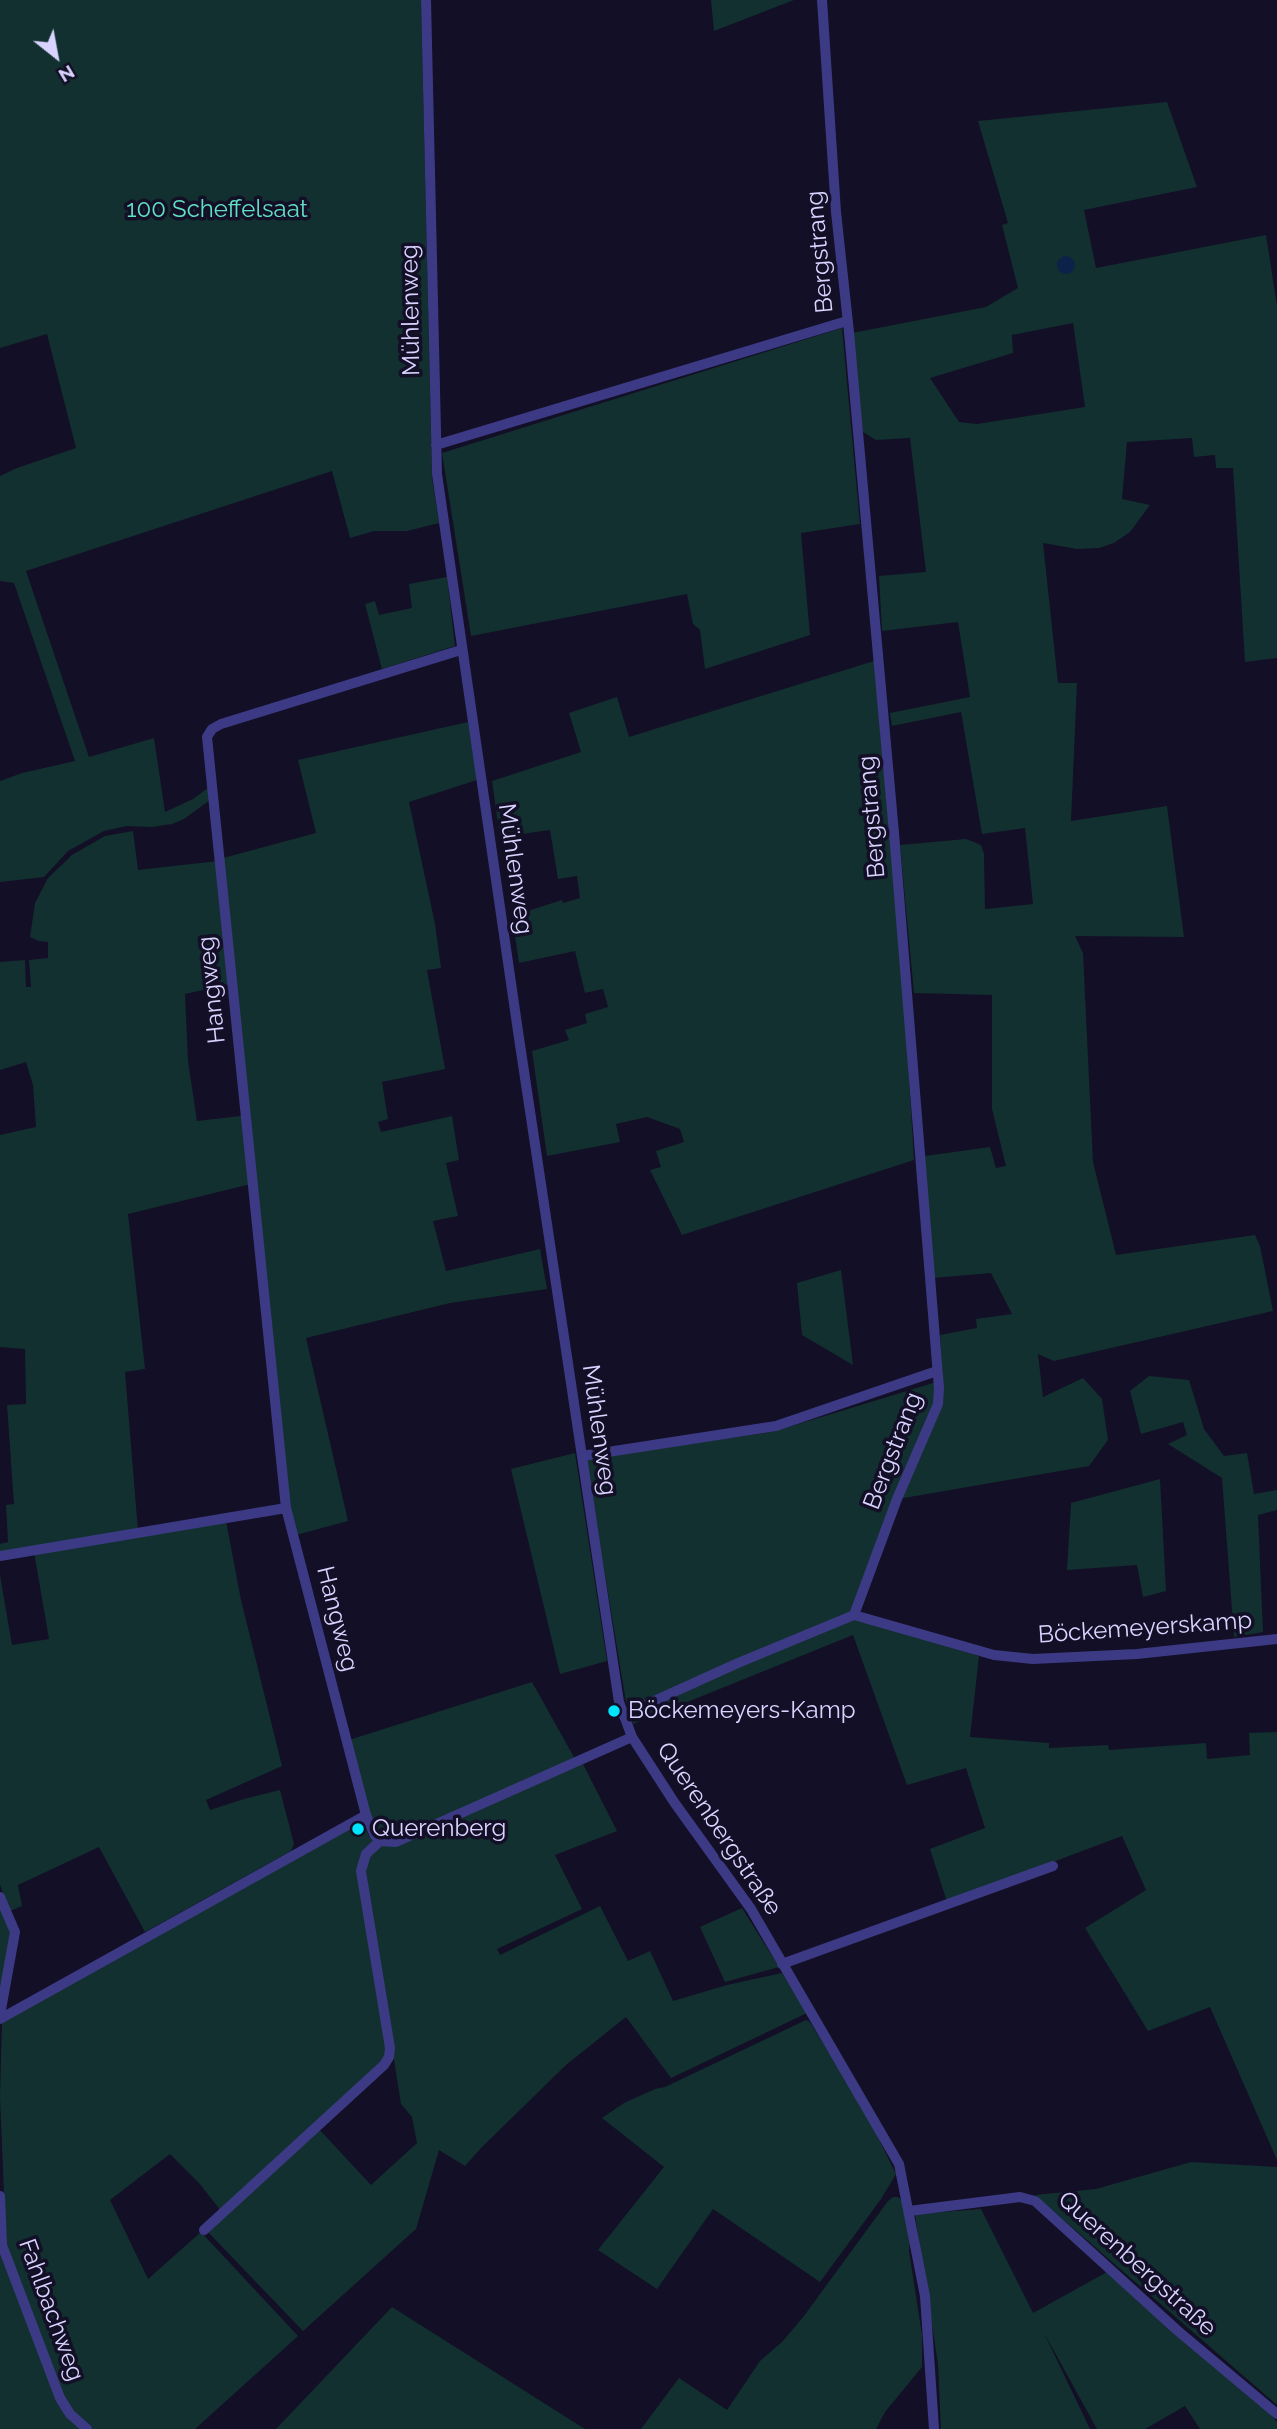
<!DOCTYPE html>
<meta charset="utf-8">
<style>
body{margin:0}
#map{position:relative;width:1277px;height:2429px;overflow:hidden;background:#130f26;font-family:Raleway,sans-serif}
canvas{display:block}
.north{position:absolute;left:21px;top:21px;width:70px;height:70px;-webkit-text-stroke:5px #130f26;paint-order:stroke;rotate:149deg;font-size:19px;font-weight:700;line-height:28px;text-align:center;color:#d9d4ff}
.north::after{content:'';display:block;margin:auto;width:24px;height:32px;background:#d9d4ff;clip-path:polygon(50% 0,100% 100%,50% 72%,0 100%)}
</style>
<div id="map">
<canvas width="1277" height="2429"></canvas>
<div class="north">N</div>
</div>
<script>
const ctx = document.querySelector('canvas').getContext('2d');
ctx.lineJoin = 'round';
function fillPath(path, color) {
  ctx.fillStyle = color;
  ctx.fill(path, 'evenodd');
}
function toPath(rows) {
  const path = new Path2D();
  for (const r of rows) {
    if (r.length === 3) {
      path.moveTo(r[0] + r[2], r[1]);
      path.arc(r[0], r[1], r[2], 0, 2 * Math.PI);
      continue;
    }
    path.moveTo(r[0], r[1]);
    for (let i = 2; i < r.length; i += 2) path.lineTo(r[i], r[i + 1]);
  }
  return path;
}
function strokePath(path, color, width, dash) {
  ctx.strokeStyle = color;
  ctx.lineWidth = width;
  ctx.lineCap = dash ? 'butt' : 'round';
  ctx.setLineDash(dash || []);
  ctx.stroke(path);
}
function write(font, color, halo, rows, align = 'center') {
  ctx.font = font + ' Raleway,sans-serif';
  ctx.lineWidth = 7;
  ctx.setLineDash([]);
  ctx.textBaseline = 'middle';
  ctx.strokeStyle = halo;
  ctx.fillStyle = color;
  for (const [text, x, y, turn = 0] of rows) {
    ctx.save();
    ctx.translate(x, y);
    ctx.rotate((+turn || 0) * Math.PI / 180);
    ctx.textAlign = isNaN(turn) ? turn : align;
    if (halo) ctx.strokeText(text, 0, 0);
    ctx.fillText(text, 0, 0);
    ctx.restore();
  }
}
fillPath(toPath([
 [0,0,421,0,432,478,439,523,407,531,374,531,350,538,332,471,26,571,89,757,154,738,165,812,193,799,209,787,210,800,184,819,172,824,152,827,127,826,104,831,68,851,44,877,0,882,0,781,22,773,75,761,14,583,0,581,0,476,17,468,76,448,47,334,0,348],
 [711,0,794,0,714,31],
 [1167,102,1197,187,1084,210,1096,268,1266,235,1277,306,1277,658,1245,662,1233,468,1216,468,1215,455,1194,457,1192,438,1127,442,1122,499,1150,505,1130,532,1114,543,1099,548,1077,549,1043,543,1058,683,1077,683,1071,821,1167,806,1184,937,1075,936,1083,953,1093,1162,1116,1255,1255,1235,1260,1246,1273,1311,1054,1361,1038,1354,1043,1397,1083,1378,1102,1399,1108,1440,1089,1466,898,1499,857,1619,979,1656,970,1737,1049,1743,1049,1748,1108,1745,1109,1750,1206,1743,1207,1759,1250,1755,1249,1733,1277,1732,1277,2160,1210,2007,1148,2031,1085,1928,1146,1890,1122,1836,947,1902,930,1849,985,1828,966,1768,907,1785,853,1635,633,1724,626,1702,586,1459,772,1432,943,1380,940,1335,977,1328,976,1319,1012,1314,991,1273,933,1278,925,1156,990,1147,996,1168,1006,1166,992,1109,992,995,914,993,900,845,966,839,974,842,981,845,984,854,985,909,1033,904,1025,828,982,834,961,712,892,726,890,713,970,697,958,622,882,631,879,576,926,572,910,438,876,440,863,432,852,333,986,307,1018,288,1002,225,1008,223,978,121],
 [1073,323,1085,407,977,424,959,422,930,378,1013,353,1012,335],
 [842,328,860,524,801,533,810,635,705,669,700,630,693,624,687,594,471,636,442,453],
 [447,577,455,646,382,669,365,604,375,601,379,615,412,608,409,584],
 [874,661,904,996,914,1160,682,1235,650,1170,661,1167,656,1151,684,1142,680,1129,647,1117,616,1124,620,1142,547,1156,532,1051,569,1040,565,1030,587,1023,585,1014,608,1007,603,989,585,993,575,951,519,963,512,916,562,900,563,903,580,898,577,876,558,879,550,830,500,837,492,781,581,752,569,713,617,697,629,737],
 [468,722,477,780,409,802,435,924,441,968,427,970,445,1069,382,1082,388,1119,378,1122,381,1132,452,1116,459,1160,446,1163,458,1216,433,1221,446,1271,540,1249,547,1289,450,1303,306,1338,348,1521,296,1535,289,1508,251,1184,128,1214,145,1369,125,1372,138,1531,226,1521,241,1600,282,1766,206,1800,210,1810,244,1799,280,1790,294,1844,291,1851,145,1932,99,1847,18,1885,22,1906,10,1911,0,1885,0,1575,12,1645,49,1639,34,1552,0,1554,0,1544,8,1542,6,1505,14,1504,7,1405,26,1404,25,1349,0,1347,0,1135,36,1127,33,1085,26,1062,0,1070,0,962,25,960,26,987,31,987,29,960,48,958,48,942,39,941,30,937,35,903,48,878,72,855,105,836,133,831,138,870,218,861,230,984,185,994,188,1061,197,1121,249,1115,223,858,316,833,298,760],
 [841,1270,853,1365,802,1335,797,1283],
 [1149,1376,1189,1380,1204,1429,1224,1456,1247,1453,1254,1494,1277,1490,1277,1510,1258,1515,1263,1632,1234,1637,1222,1478,1168,1444,1187,1435,1183,1422,1141,1434,1130,1391],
 [575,1453,607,1661,560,1674,511,1469],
 [1160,1479,1166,1591,1143,1597,1137,1565,1067,1570,1071,1503],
 [532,1682,575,1759,395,1840,381,1839,370,1815,349,1740],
 [583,1764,617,1831,555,1855,582,1909,497,1949,500,1955,600,1906,628,1961,650,1951,673,2001,727,1985,782,1973,807,2013,671,2078,626,2017,566,2065,481,2148,465,2166,439,2150,416,2229,303,2331,207,2231,317,2127,371,2185,417,2143,412,2117,401,2104,363,1864,380,1842,396,1843],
 [362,1820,370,1838,374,1842,364,1853,387,2050,381,2064,221,2211,199,2183,170,2154,110,2200,148,2279,201,2232,298,2336,195,2429,93,2429,74,2413,64,2400,6,2244,0,2097,2,2021],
 [0,1904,11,1931,0,1999],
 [742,1908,779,1967,725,1982,700,1927],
 [806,2020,810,2022,867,2115,896,2174,881,2199,820,2282,713,2209,657,2289,598,2250,664,2167,602,2118,624,2103,655,2089,665,2087],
 [1191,2162,1277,2167,1277,2405,1035,2195,1096,2189],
 [893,2197,898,2197,903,2201,911,2230,909,2251,922,2335,922,2367,885,2412,876,2429,641,2429,679,2378,727,2410,760,2361,782,2342,804,2316,888,2201],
 [981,2209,1033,2313,1107,2272,1266,2410,1277,2422,1277,2429,1200,2429,1185,2406,1145,2429,1097,2429,1044,2333,1090,2429,941,2429,938,2364,915,2214],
 [0,2247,57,2398,84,2429,0,2429],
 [392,2307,585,2429,276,2429]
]), '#12302f');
fillPath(toPath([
 [1066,265,9]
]), '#0c2248');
strokePath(toPath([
 [426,0,437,474,519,1038,619,1702,632,1737,674,1802,751,1909,899,2164,925,2296,934,2429],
 [822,0,836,212,849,332,894,833,939,1388,938,1404,897,1499,854,1615],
 [436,445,847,321],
 [461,650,221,724,212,729,207,737,286,1508,366,1815,375,1836,380,1841,396,1842,632,1737],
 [582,1456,776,1426,937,1371],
 [0,1556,286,1508],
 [623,1715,738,1663,854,1615,994,1655,1033,1659,1137,1654,1277,1639],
 [0,1897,15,1932,0,2015],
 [782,1964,1053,1866],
 [0,2019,366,1815],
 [0,2196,2,2245,60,2398,70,2414,87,2429],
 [909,2211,1020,2197,1035,2201,1178,2331,1277,2414],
 [204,2230,384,2065,389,2057,390,2048,361,1871,366,1854,380,1841]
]), '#3d3a85', 10);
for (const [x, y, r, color] of [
 [614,1711,7,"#00e5ff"],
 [358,1829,7,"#00e5ff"]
]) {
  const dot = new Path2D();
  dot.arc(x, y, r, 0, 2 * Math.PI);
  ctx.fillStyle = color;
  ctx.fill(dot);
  strokePath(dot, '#130f26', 2.5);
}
write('24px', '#5fe0c0', '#130f26', [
 ["100 Scheffelsaat",217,210]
]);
write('24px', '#d9d4ff', '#130f26', [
 ["Bergstrang",820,252,-95],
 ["Mühlenweg",411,310,-91],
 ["Bergstrang",872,817,-95],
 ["Mühlenweg",515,869,82],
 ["Hangweg",212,990,-96],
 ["Mühlenweg",599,1430,82],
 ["Bergstrang",893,1451,-69],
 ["Hangweg",337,1619,76],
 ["Böckemeyerskamp",1145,1628,-4],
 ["Querenbergstraße",719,1829,56],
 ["Querenbergstraße",1137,2264,42],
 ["Fahlbachweg",51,2310,70]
]);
write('24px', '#d9d4ff', '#130f26', [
 ["Böckemeyers-Kamp",628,1711],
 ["Querenberg",372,1829]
], 'left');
</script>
